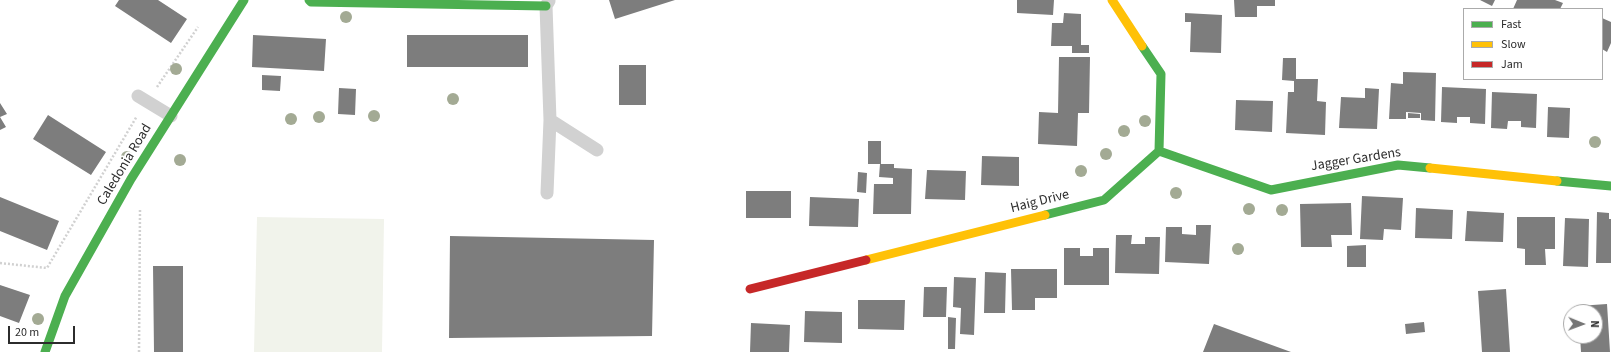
<!DOCTYPE html>
<style>
body{margin:0}
#map{position:relative;width:1611px;height:352px;overflow:hidden;background:#fff;font-family:"Source Sans 3",sans-serif}
canvas{display:block}
.legend{position:absolute;left:1463px;top:8px;width:140px;height:72px;box-sizing:border-box;background:#fff;border:1px solid #ababab;margin:0;padding:5px 7px;list-style:none;font-size:12px;color:#2c2c2c}
.legend li{display:flex;align-items:center;gap:8px;height:20px}
.legend b{width:20px;border:1px solid #ababab}
.north{position:absolute;left:1563px;top:304px;width:40px;height:40px;box-sizing:border-box;background:#fff;border:1px solid #ababab;border-radius:50%;rotate:91deg;font-size:11px;font-weight:700;line-height:16px;text-align:center;color:#2c2c2c}
.north::after{content:'';display:block;margin:auto;width:14px;height:18px;background:#767676;clip-path:polygon(50% 0,100% 100%,50% 72%,0 100%)}
.scale{position:absolute;left:8px;top:326px;width:67px;height:18px;box-sizing:border-box;border:2px solid #2c2c2c;border-top:0;padding-left:5px;font-size:12px;line-height:14px;white-space:nowrap;color:#2c2c2c;-webkit-text-stroke:3px #fff;paint-order:stroke}
</style>
<div id="map">
<canvas width="1611" height="352"></canvas>
<ul class="legend">
<li><b style="height:5px;background:#4caf50"></b>Fast</li>
<li><b style="height:5px;background:#ffc107"></b>Slow</li>
<li><b style="height:5px;background:#c62828"></b>Jam</li>
</ul>
<div class="north">N</div>
<div class="scale">20 m</div>
</div>
<script>
const ctx = document.querySelector('canvas').getContext('2d');
ctx.lineJoin = 'round';
function fillPath(path, color) {
  ctx.fillStyle = color;
  ctx.fill(path, 'evenodd');
}
function toPath(rows) {
  const path = new Path2D();
  for (const r of rows) {
    path.moveTo(r[0], r[1]);
    for (let i = 2; i < r.length; i += 2) path.lineTo(r[i], r[i + 1]);
  }
  return path;
}
function strokePath(path, color, width, dash) {
  ctx.strokeStyle = color;
  ctx.lineWidth = width;
  ctx.lineCap = dash ? 'butt' : 'round';
  ctx.setLineDash(dash || []);
  ctx.stroke(path);
}
function write(font, color, halo, rows, align = 'center') {
  ctx.font = font + ' "Source Sans 3",sans-serif';
  ctx.lineWidth = 4;
  ctx.setLineDash([]);
  ctx.textBaseline = 'middle';
  ctx.strokeStyle = halo;
  ctx.fillStyle = color;
  for (const [text, x, y, turn = 0] of rows) {
    ctx.save();
    ctx.translate(x, y);
    ctx.rotate((+turn || 0) * Math.PI / 180);
    ctx.textAlign = isNaN(turn) ? turn : align;
    if (halo) ctx.strokeText(text, 0, 0);
    ctx.fillText(text, 0, 0);
    ctx.restore();
  }
}
fillPath(toPath([
 [257,217,384,219,382,352,254,352]
]), '#f1f3eb');
fillPath(toPath([
 [119,0,158,0,187,19,171,43,115,6],
 [609,0,675,0,615,19],
 [1017,0,1054,0,1053,15,1017,13],
 [1234,0,1275,0,1275,6,1257,6,1257,17,1235,17],
 [1480,0,1495,0,1492,6],
 [1517,0,1555,0,1563,3,1560,9,1513,9],
 [1064,13,1081,14,1081,45,1089,45,1089,53,1072,53,1072,46,1051,46,1052,23,1063,23],
 [1185,13,1222,15,1221,53,1190,52,1191,22,1185,22],
 [1602,18,1611,22,1611,43,1607,52,1602,49],
 [253,35,326,39,324,71,252,67],
 [407,35,528,35,528,67,407,67],
 [1059,57,1090,57,1089,113,1078,113,1077,146,1038,144,1039,112,1058,113],
 [1283,58,1296,58,1296,79,1318,79,1317,101,1326,102,1325,135,1286,133,1288,92,1294,92,1294,81,1282,80],
 [619,65,646,65,646,105,619,105],
 [1403,72,1436,73,1435,121,1421,120,1421,113,1406,112,1406,119,1389,119,1391,83,1403,84],
 [262,75,281,76,280,91,262,90],
 [1442,87,1486,89,1485,124,1470,123,1470,117,1457,117,1457,123,1441,122],
 [339,88,356,89,355,115,338,114],
 [1365,88,1379,89,1377,129,1339,128,1341,97,1365,98],
 [1492,92,1537,94,1536,128,1521,127,1521,121,1508,121,1507,129,1491,128],
 [1236,100,1273,101,1272,132,1235,130],
 [0,103,7,114,0,117,6,127,0,130],
 [1548,107,1570,108,1569,138,1547,137],
 [1408,113,1420,114,1420,118,1408,118],
 [48,115,106,152,91,175,33,139],
 [868,141,881,141,881,164,894,164,894,168,912,169,911,214,873,214,874,184,893,184,893,178,879,177,880,164,868,164],
 [982,156,1019,157,1019,186,981,185],
 [927,170,966,171,965,200,925,199],
 [858,172,867,173,866,193,857,192],
 [746,191,791,191,791,218,746,218],
 [1362,196,1403,198,1401,230,1384,229,1383,240,1360,239],
 [0,197,59,221,47,250,0,231],
 [810,197,859,199,858,227,809,226],
 [1351,203,1352,235,1331,235,1332,247,1301,247,1300,204],
 [1416,208,1453,210,1452,239,1415,238],
 [1467,211,1504,213,1503,242,1465,241],
 [1597,212,1609,213,1609,219,1611,219,1611,263,1596,263],
 [1517,217,1555,217,1555,249,1545,249,1546,265,1525,265,1525,249,1517,248],
 [1565,218,1589,219,1588,267,1563,266],
 [1196,225,1211,225,1209,264,1165,262,1166,227,1182,227,1182,234,1196,235],
 [1116,235,1132,235,1131,244,1145,244,1145,237,1160,237,1159,274,1115,273],
 [450,236,654,240,652,336,449,338],
 [1366,245,1366,267,1347,267,1347,246],
 [1064,248,1080,248,1080,256,1093,256,1093,248,1109,248,1109,285,1064,285],
 [153,266,183,266,183,352,154,352],
 [1011,269,1057,269,1057,298,1035,298,1035,310,1012,310],
 [985,272,1006,273,1005,313,984,313],
 [954,277,976,278,974,335,960,334,961,308,953,307],
 [0,285,30,295,19,323,0,316],
 [924,287,947,287,946,317,923,317],
 [1506,289,1510,352,1482,352,1478,291],
 [858,300,905,300,904,330,858,329],
 [1607,304,1610,352,1581,352,1580,336,1595,336,1595,312,1579,312,1578,306],
 [805,311,842,312,842,343,804,342],
 [948,317,956,318,955,349,948,349],
 [1424,322,1425,332,1406,334,1405,324],
 [751,323,790,325,789,352,750,352],
 [1214,324,1291,352,1203,352]
]), '#7d7d7d');
strokePath(toPath([
 [157,87,198,27],
 [0,263,47,268,137,116],
 [139,352,140,210]
]), '#d1d1d1', 2.5, [2, 2]);
strokePath(toPath([
 [549,1,546,6,550,120,597,150],
 [138,96,171,116],
 [547,193,550,120]
]), '#d1d1d1', 13);
strokePath(toPath([
 [309,0,311,2,546,6],
 [1159,151,1271,190,1398,165,1430,168],
 [1557,181,1611,186],
 [1045,215,1104,200,1159,151,1161,74,1142,46],
 [45,352,65,296,131,179,244,0]
]), '#4caf50', 9);
strokePath(toPath([
 [1112,0,1142,46],
 [1430,168,1557,181],
 [866,260,1045,215]
]), '#ffc107', 9);
strokePath(toPath([
 [750,289,866,260]
]), '#c62828', 9);
ctx.fillStyle = '#a3aa94';
for (const [x, y] of [
 [346,17],
 [176,69],
 [453,99],
 [374,116],
 [319,117],
 [291,119],
 [1145,121],
 [1124,131],
 [1595,142],
 [1106,154],
 [127,157],
 [180,160],
 [1081,171],
 [1176,193],
 [1249,209],
 [1282,210],
 [1238,249],
 [38,319]
]) {
  ctx.beginPath();
  ctx.arc(x, y, 6, 0, 2 * Math.PI);
  ctx.fill();
}
write('14px', '#2c2c2c', '#fff', [
 ["Jagger Gardens",1356,160,-9],
 ["Caledonia Road",125,165,-59],
 ["Haig Drive",1040,202,-14]
]);
</script>
